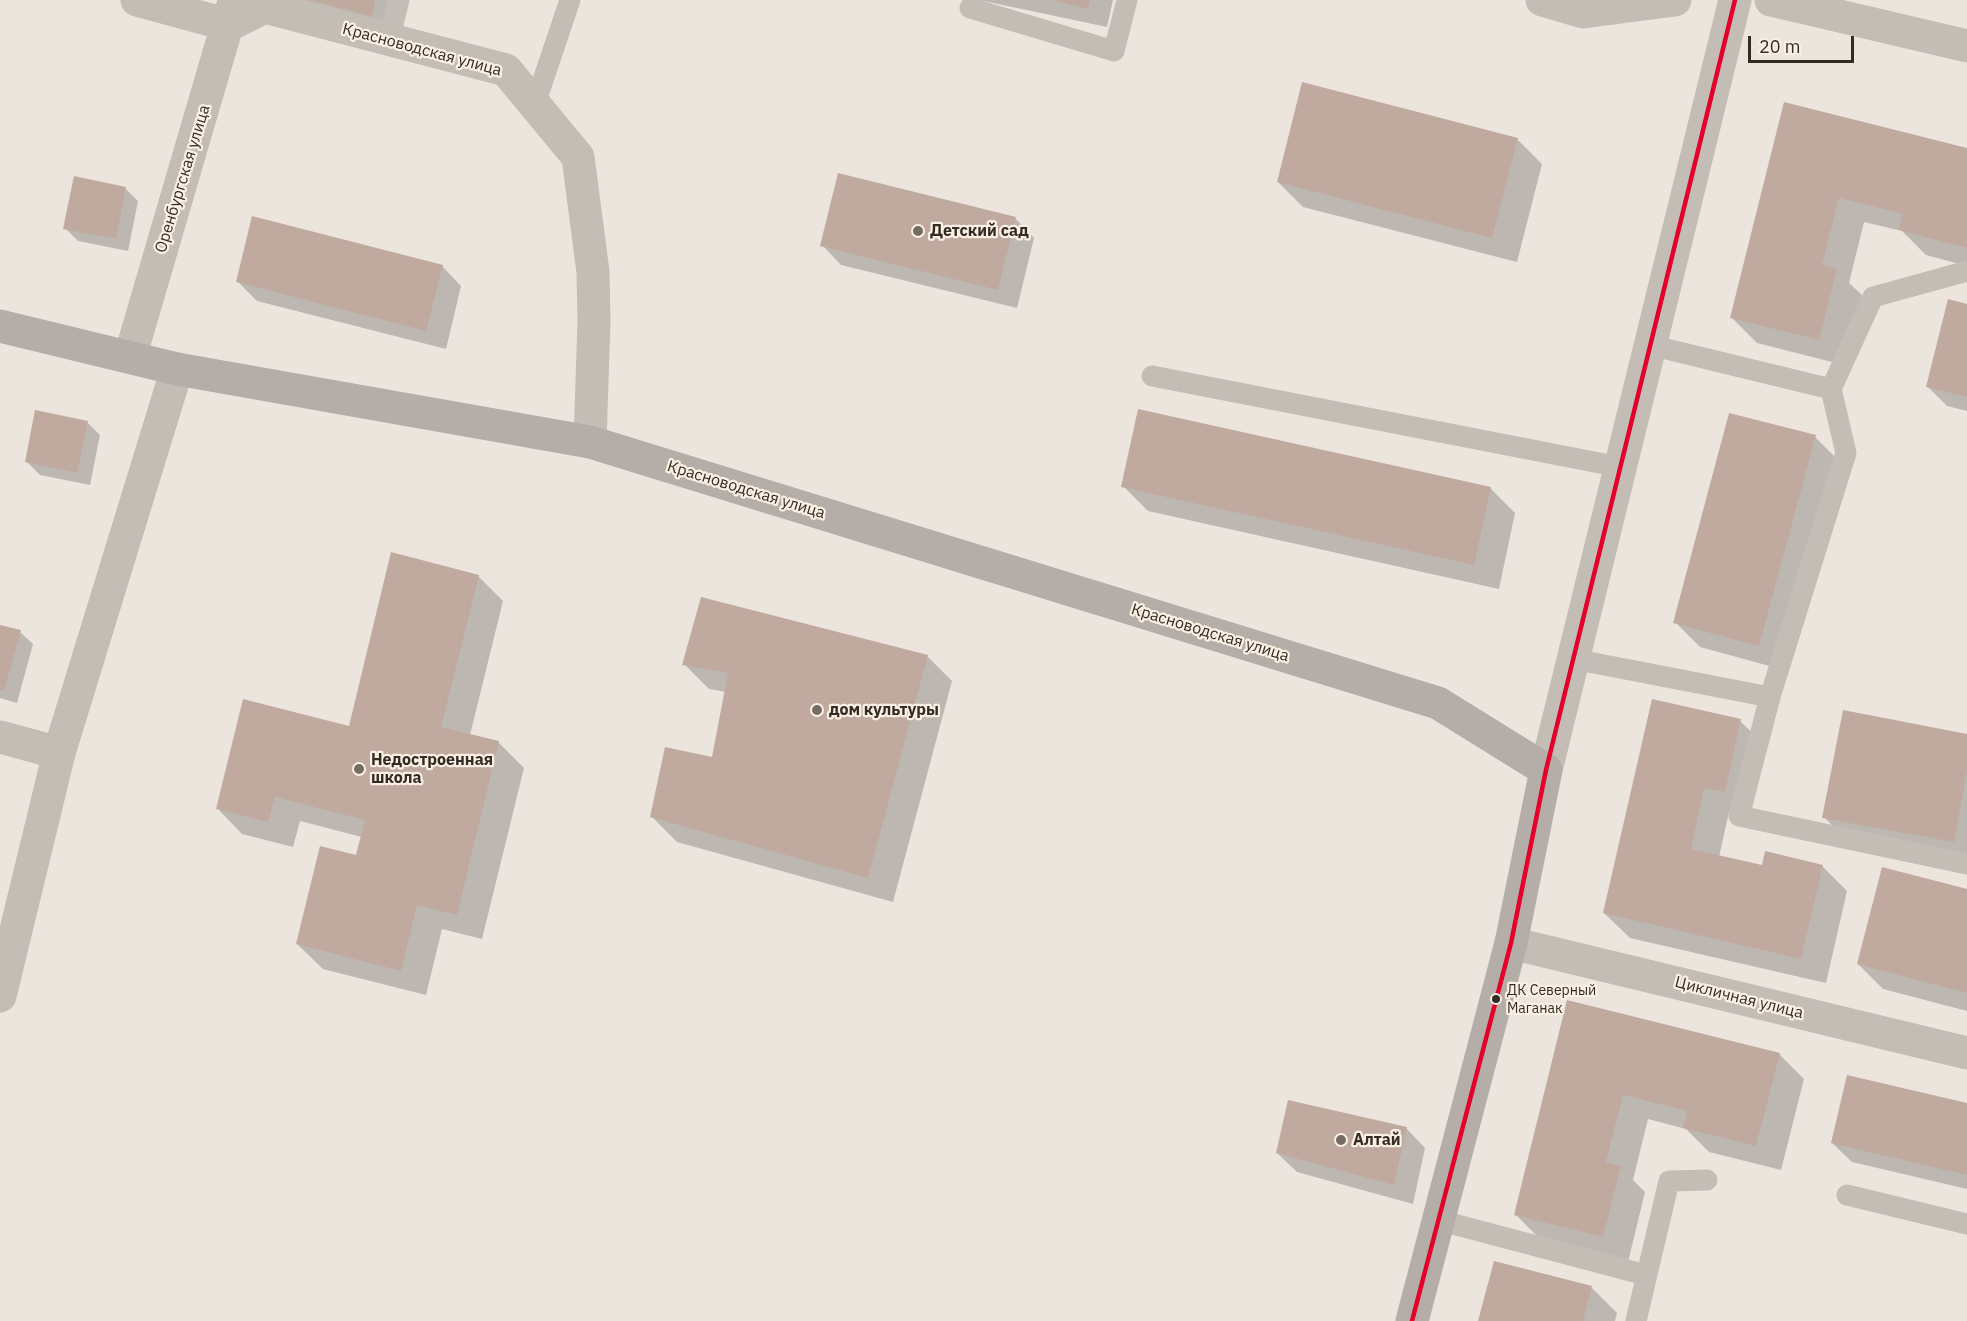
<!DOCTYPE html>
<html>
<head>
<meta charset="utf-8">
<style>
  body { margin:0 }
  #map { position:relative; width:1967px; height:1321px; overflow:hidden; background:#ece5dd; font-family:"IBM Plex Sans",sans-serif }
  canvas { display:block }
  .scale { position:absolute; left:1748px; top:36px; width:106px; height:27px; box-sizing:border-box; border:3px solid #342b25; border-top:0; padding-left:8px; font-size:18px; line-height:21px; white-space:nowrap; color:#342b25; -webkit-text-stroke:4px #faf0e3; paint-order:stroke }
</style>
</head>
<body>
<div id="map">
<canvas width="1967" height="1321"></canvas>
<div class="scale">20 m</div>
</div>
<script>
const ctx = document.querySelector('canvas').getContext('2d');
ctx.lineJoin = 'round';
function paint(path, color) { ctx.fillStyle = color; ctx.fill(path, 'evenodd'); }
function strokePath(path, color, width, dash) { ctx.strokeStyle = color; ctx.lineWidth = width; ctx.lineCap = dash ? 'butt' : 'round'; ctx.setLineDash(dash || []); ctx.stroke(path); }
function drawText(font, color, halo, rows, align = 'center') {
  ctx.font = font + ' "IBM Plex Sans",sans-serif'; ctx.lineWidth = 4.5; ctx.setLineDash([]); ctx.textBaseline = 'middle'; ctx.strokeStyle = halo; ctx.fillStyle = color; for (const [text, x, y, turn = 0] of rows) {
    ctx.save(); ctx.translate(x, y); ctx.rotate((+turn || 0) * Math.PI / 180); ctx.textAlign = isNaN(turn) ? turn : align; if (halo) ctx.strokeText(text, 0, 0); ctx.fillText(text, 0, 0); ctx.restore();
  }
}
paint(new Path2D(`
  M301 0H406L397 40Z
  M979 0H1113L1107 27Z
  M1785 104 1967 150V266L1926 255 1902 231 1864 222 1849 283 1862 295 1844 365 1757 343 1732 318Z
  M1517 139 1542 164 1517 262 1303 207 1278 182Z
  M125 188 138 201 128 251 78 241 65 228Z
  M1015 218 1034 238 1017 308 841 265 822 245Z
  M442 266 461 286 446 349 257 301 237 281Z
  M1967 306V411L1947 406 1928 387Z
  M87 422 100 435 90 485 40 475 27 462Z
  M1815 437 1840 462 1784 670 1700 647 1675 622Z
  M1123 486 1490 488 1515 513 1499 589 1148 511Z
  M478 576 503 601 470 735 498 742 524 768 482 939 442 929 426 995 323 969 297 944 357 857 362 837 300 821 293 847 242 834 217 808 350 727Z
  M0 626 20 632 33 644 17 703 0 698Z
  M927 656 952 681 893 902 677 842 651 816 713 759 726 692 709 689 684 664Z
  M1740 721 1766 746 1750 817 1729 812 1719 857 1763 867 1822 866 1847 891 1826 983 1630 938 1604 913Z
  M1967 735V860L1843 837 1824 817Z
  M1967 891V1011L1883 989 1858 964Z
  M1569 1002 1779 1054 1804 1079 1781 1170 1709 1152 1686 1129 1648 1119 1633 1180 1645 1192 1628 1262 1541 1240 1516 1215Z
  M1967 1104V1189L1852 1162 1832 1143Z
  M1406 1128 1425 1148 1413 1204 1297 1172 1277 1153Z
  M1495 1263 1592 1288 1617 1313 1615 1321H1480Z`), '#0003');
paint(new Path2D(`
  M309 0H375L372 16Z
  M1052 0H1090L1088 9Z
  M1302 82 1518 138 1492 238 1277 182Z
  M1784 102 1967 148V248L1899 230 1903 214 1839 198 1822 265 1837 269 1819 340 1730 318Z
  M838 173 1016 217 998 290 820 246Z
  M74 176 126 187 116 239 63 229Z
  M252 216 443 265 426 331 236 282Z
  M1948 299 1967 304V397L1926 387Z
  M1138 409 1491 487 1474 565 1121 487Z
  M35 410 88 421 77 473 25 462Z
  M1729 413 1816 435 1759 646 1673 623Z
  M391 552 479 575 441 727 499 741 457 915 417 905 401 971 296 944 320 846 356 855 365 820 275 797 268 822 216 809 243 699 349 726Z
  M701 597 928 655 868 878 650 817 665 747 712 757 728 673 682 665Z
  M0 625 21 630 4 691 0 690Z
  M1652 699 1741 719 1725 792 1704 788 1691 849 1762 865 1765 851 1823 865 1801 959 1603 913Z
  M1843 710 1967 734V771L1954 842 1822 818Z
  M1882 867 1967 889V993L1857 964Z
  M1567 1000 1780 1053 1756 1146 1683 1128 1687 1111 1623 1095 1606 1162 1621 1166 1603 1237 1514 1215Z
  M1847 1075 1967 1103V1175L1831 1143Z
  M1288 1100 1407 1127 1394 1185 1276 1153Z
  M1494 1261 1592 1286 1583 1321H1478Z`), '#c0a99e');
strokePath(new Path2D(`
  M970 8 1114 51 1127 0
  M389 40 399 0
  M535 104 570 0
  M1650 345 1831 389 1873 297 1967 271
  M1152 376 1620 467
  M1573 659 1770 697 1846 453 1831 389
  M1770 697 1739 816 1967 864
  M1847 1195 1967 1224
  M1438 1220 1646 1275
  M1636 1321 1669 1181 1707 1180`), '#c4bdb6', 21);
strokePath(new Path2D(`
  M137 0 229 25 265 7 506 70 578 157 593 272 594 321 590 442
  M1542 0 1583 12 1675 0
  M1771 0 1967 46
  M130 357 233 5
  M0 737 59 753
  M1546 770 1735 0
  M1511 943 1967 1053
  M0 996 59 753 177 369`), '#c4bdb6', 33);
strokePath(new Path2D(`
  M0 326 177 369 590 442 1438 703 1546 770 1511 943 1412 1321`), '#b5ada7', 33);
strokePath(new Path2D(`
  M1412 1321 1511 943 1546 770 1735 0`), '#e4002b', 4.5);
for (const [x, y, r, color] of [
  [918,231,6,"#746c65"],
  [817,710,6,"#746c65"],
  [359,769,6,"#746c65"],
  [1496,999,5,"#342b25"],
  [1341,1140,6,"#746c65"]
]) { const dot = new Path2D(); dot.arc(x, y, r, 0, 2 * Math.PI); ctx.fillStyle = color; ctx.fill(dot); strokePath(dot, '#faf0e3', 2); }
drawText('14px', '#342b25', '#faf0e3', [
  ["ДК Северный",1507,991],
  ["Маганак",1507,1009]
], 'left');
drawText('16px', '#342b25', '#faf0e3', [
  ["Красноводская улица",422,50,15],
  ["Оренбургская улица",183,179,-73],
  ["Красноводская улица",746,490,17],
  ["Красноводская улица",1210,633,17],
  ["Цикличная улица",1739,998,14]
]);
drawText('bold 16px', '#342b25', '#faf0e3', [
  ["Детский сад",930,231],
  ["дом культуры",829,710],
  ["Недостроенная",371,760],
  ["школа",371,778],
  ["Алтай",1353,1140]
], 'left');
</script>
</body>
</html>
